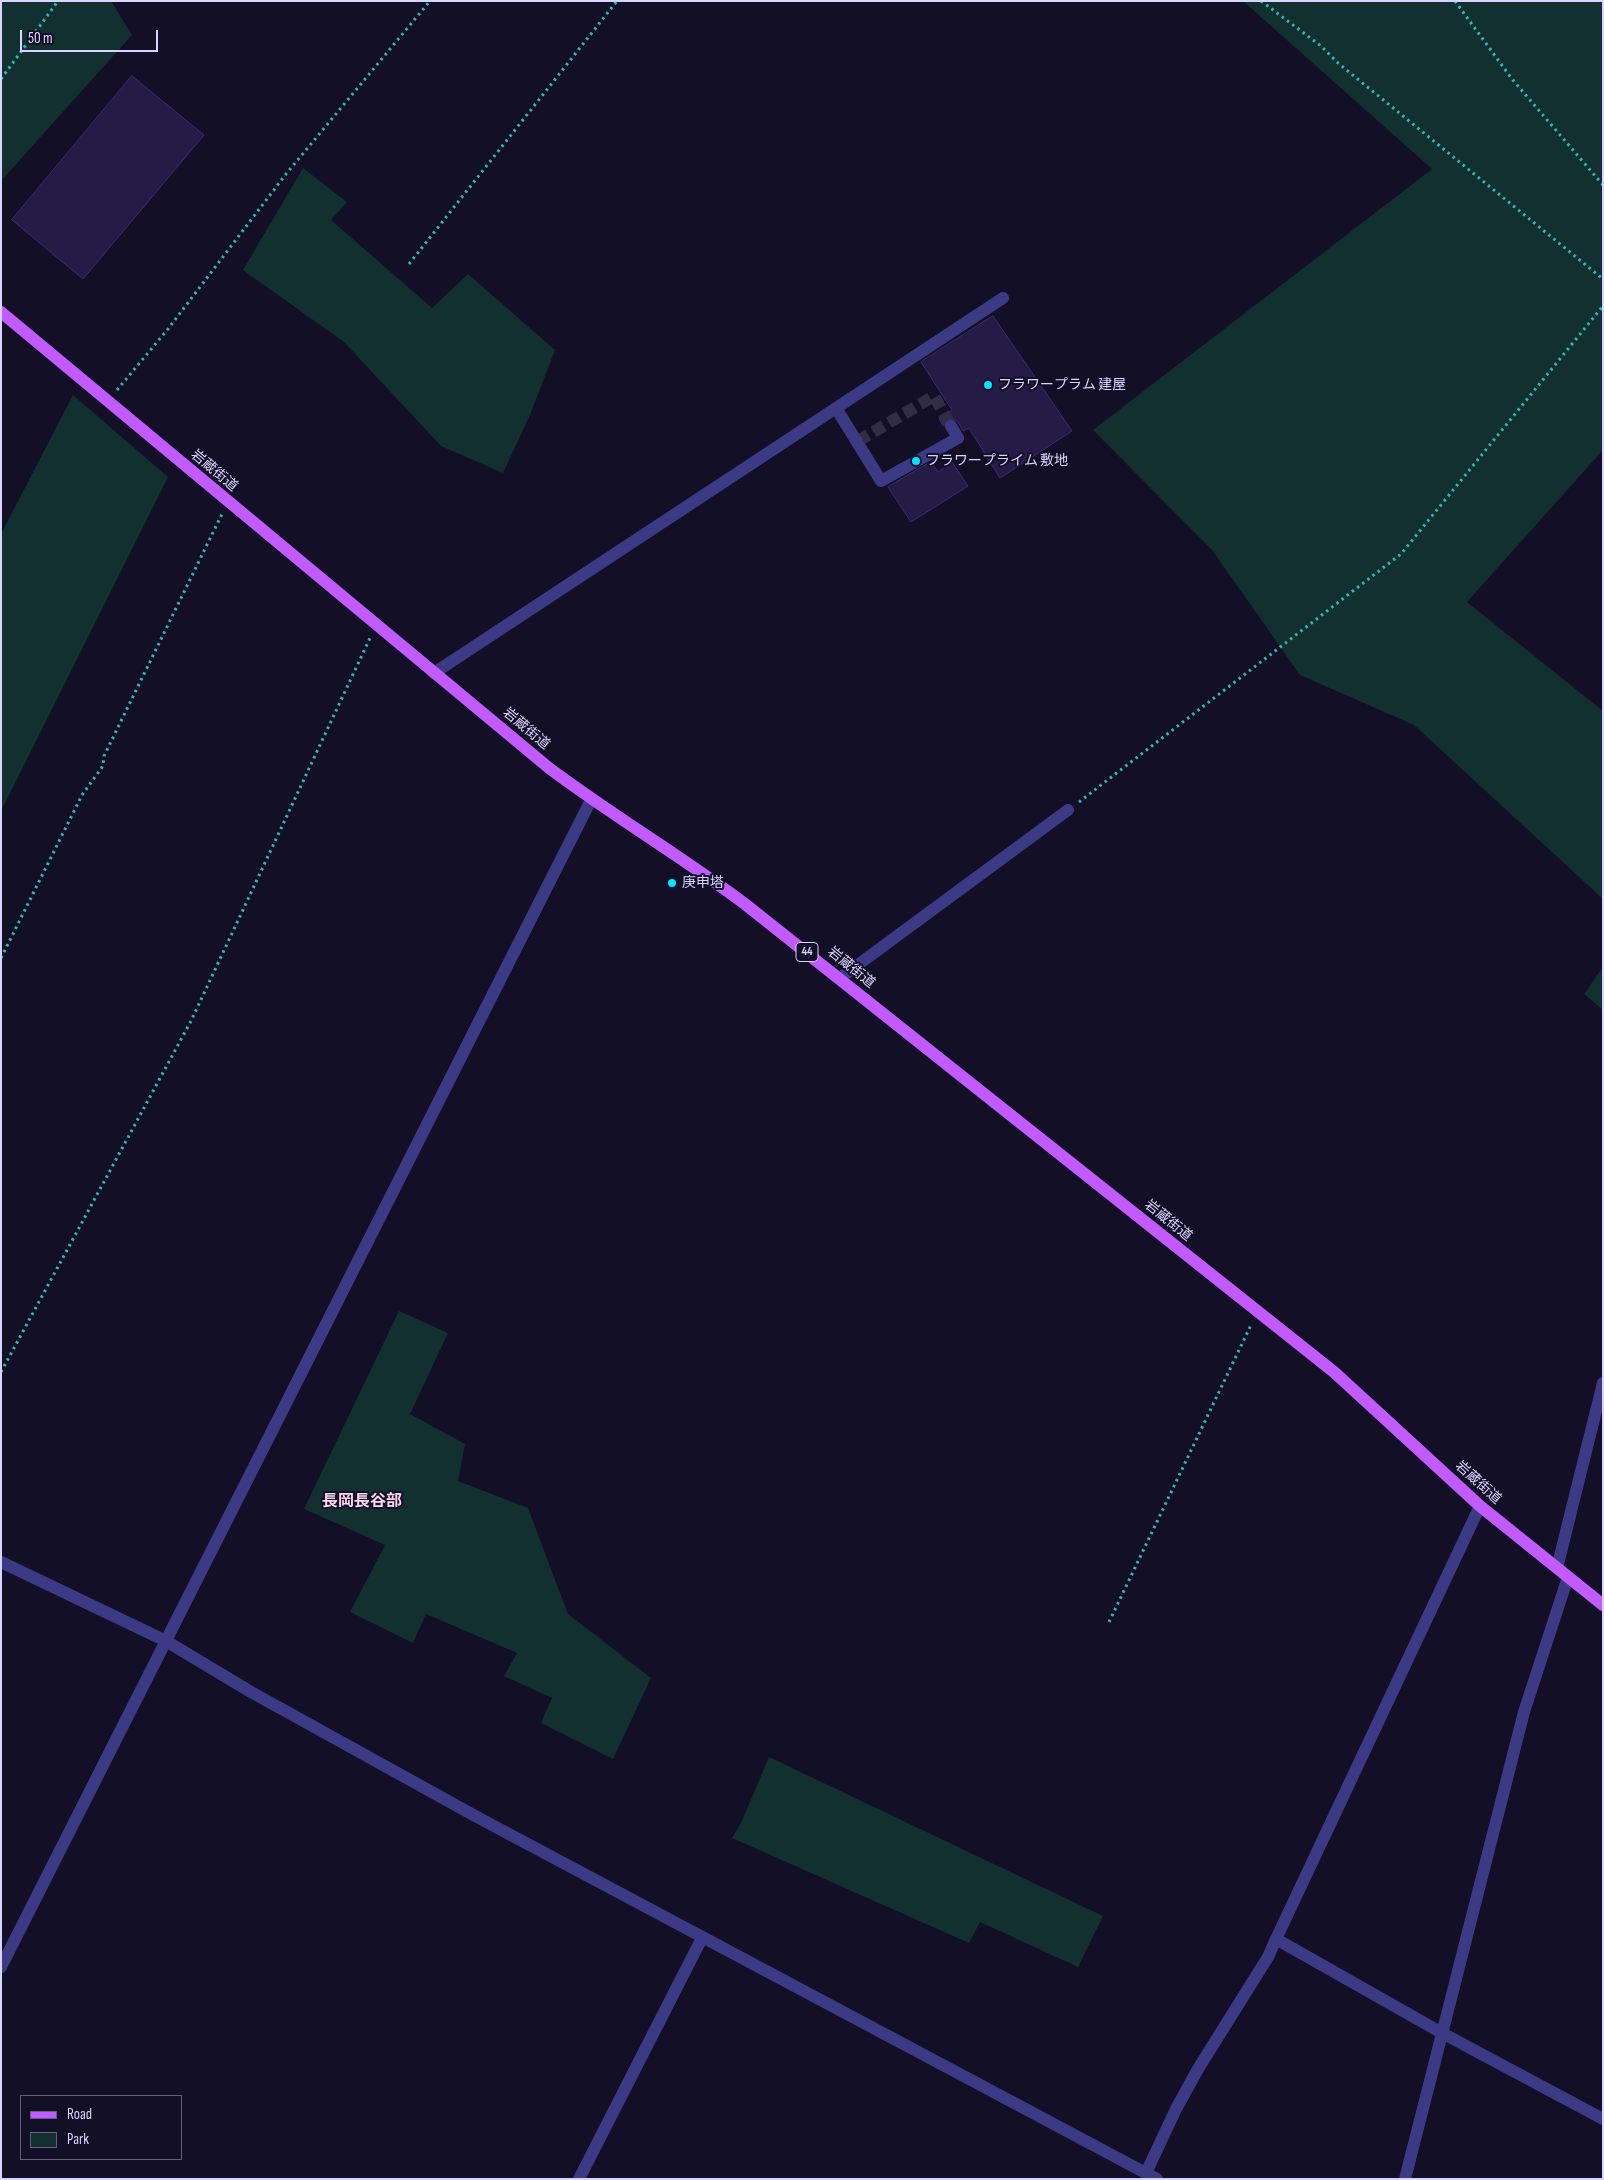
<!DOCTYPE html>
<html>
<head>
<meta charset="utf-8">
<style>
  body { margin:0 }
  #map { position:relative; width:1604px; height:2180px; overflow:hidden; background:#130f26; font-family:"Sofia Sans Condensed",sans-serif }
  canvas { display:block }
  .frame { position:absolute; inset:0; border:2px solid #d9d4ff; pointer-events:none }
  .legend { position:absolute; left:20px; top:2095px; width:162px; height:65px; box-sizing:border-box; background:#130f26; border:1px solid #625e7d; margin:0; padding:6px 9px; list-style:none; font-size:15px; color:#d9d4ff }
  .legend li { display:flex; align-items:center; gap:10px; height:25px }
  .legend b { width:25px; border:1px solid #625e7d }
  .scale { position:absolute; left:20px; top:30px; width:138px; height:22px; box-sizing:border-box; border:2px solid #d9d4ff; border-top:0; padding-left:6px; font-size:15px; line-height:18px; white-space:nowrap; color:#d9d4ff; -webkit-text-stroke:4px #130f26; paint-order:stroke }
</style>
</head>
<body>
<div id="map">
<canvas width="1604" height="2180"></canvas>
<div class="frame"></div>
<ul class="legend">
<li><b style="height:6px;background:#c25bff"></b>Road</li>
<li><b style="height:14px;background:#12302f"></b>Park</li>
</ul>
<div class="scale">50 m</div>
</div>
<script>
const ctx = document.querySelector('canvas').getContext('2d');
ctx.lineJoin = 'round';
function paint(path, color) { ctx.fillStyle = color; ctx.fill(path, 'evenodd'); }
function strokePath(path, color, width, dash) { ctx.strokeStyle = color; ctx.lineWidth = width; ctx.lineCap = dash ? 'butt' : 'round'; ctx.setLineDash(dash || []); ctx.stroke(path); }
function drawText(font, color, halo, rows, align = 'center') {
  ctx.font = font + ' "Sofia Sans Condensed","Noto Sans JP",sans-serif'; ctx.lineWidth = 4; ctx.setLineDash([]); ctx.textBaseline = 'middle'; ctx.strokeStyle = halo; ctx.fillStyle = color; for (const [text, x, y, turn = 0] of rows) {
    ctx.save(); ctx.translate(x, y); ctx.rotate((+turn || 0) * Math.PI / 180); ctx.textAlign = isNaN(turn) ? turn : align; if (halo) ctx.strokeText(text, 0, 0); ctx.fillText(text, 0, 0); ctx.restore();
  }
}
paint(new Path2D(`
  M1 1H111L132 35 1 181Z
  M1243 1H1603V450L1467 602 1603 711V899L1414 725 1300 675 1212 550 1093 430 1432 169Z
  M303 168 347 202 331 220 432 308 468 274 555 350 530 415 503 473 441 446 344 342 243 270Z
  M73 395 168 477 1 811V534Z
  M1603 967V1010L1584 994Z
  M399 1311 448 1333 410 1414 465 1444 458 1481 528 1508 568 1614 651 1678 613 1759 541 1723 552 1698 504 1676 517 1653 426 1614 413 1643 350 1612 385 1545 304 1509Z
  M769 1757 1103 1916 1078 1967 980 1922 969 1943 732 1838 741 1823Z`), '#12302f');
const building = new Path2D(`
  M132 76 204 135 83 279 12 220Z
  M993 316 1072 431 1000 478 969 428 963 431 958 422 951 418 947 419 943 426 939 419 952 410 921 362Z
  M931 462 938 472 952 462 968 486 911 522 888 487Z`);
paint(building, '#241b47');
strokePath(building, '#3b2d73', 1);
strokePath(new Path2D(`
  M858 441 934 396 951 426`), '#312d47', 12, [12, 6]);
strokePath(new Path2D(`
  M1261 1 1321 46 1338 63 1603 279
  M1455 1 1512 79 1603 185
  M1 79 58 1
  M409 264 617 1
  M117 390 168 329 286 174 430 1
  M1079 802 1401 554 1603 306
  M1 958 82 795 103 766 104 756 222 514
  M1 1372 191 1021 370 638
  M1109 1622 1251 1325`), '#2fb8b0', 3, [2.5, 4]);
strokePath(new Path2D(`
  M836 408 881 481 958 438 951 426
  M434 673 1003 298
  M840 978 1068 810
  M1480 1506 1276 1939 1442 2033 1603 2119
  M1 1562 166 1641 251 1692 477 1817 1157 2179
  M1557 1568 1603 1383
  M1 1967 591 800
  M1146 2173 1176 2109 1198 2069 1268 1957 1276 1939
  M579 2179 702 1938
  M1405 2179 1524 1712 1568 1577`), '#3d3a85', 12);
strokePath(new Path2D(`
  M1 312 549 768C613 816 681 856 745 904L1334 1372 1480 1506 1603 1605`), '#c25bff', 12);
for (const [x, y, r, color] of [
  [988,385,5,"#00e5ff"],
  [916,461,5,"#00e5ff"],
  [672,883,5,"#00e5ff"]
]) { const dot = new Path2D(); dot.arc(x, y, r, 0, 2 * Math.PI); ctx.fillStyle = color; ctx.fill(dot); strokePath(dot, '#130f26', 2); }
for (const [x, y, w] of [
  [807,952,22]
]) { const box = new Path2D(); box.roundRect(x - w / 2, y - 9.5, w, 19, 4); ctx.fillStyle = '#130f26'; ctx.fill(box); strokePath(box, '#d9d4ff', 1); }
drawText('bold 12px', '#d9d4ff', null, [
  ["44",807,952]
]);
drawText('14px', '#d9d4ff', '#130f26', [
  ["フラワープラム 建屋",998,385],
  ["フラワープライム 敷地",926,461],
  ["庚申塔",682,883]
], 'left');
drawText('14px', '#d9d4ff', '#130f26', [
  ["岩蔵街道",214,471,40],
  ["岩蔵街道",526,729,40],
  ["岩蔵街道",851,968,39],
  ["岩蔵街道",1168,1221,39],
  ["岩蔵街道",1478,1483,42]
]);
drawText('bold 16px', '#ffd6f0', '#130f26', [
  ["長岡長谷部",362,1502]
]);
</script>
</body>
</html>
